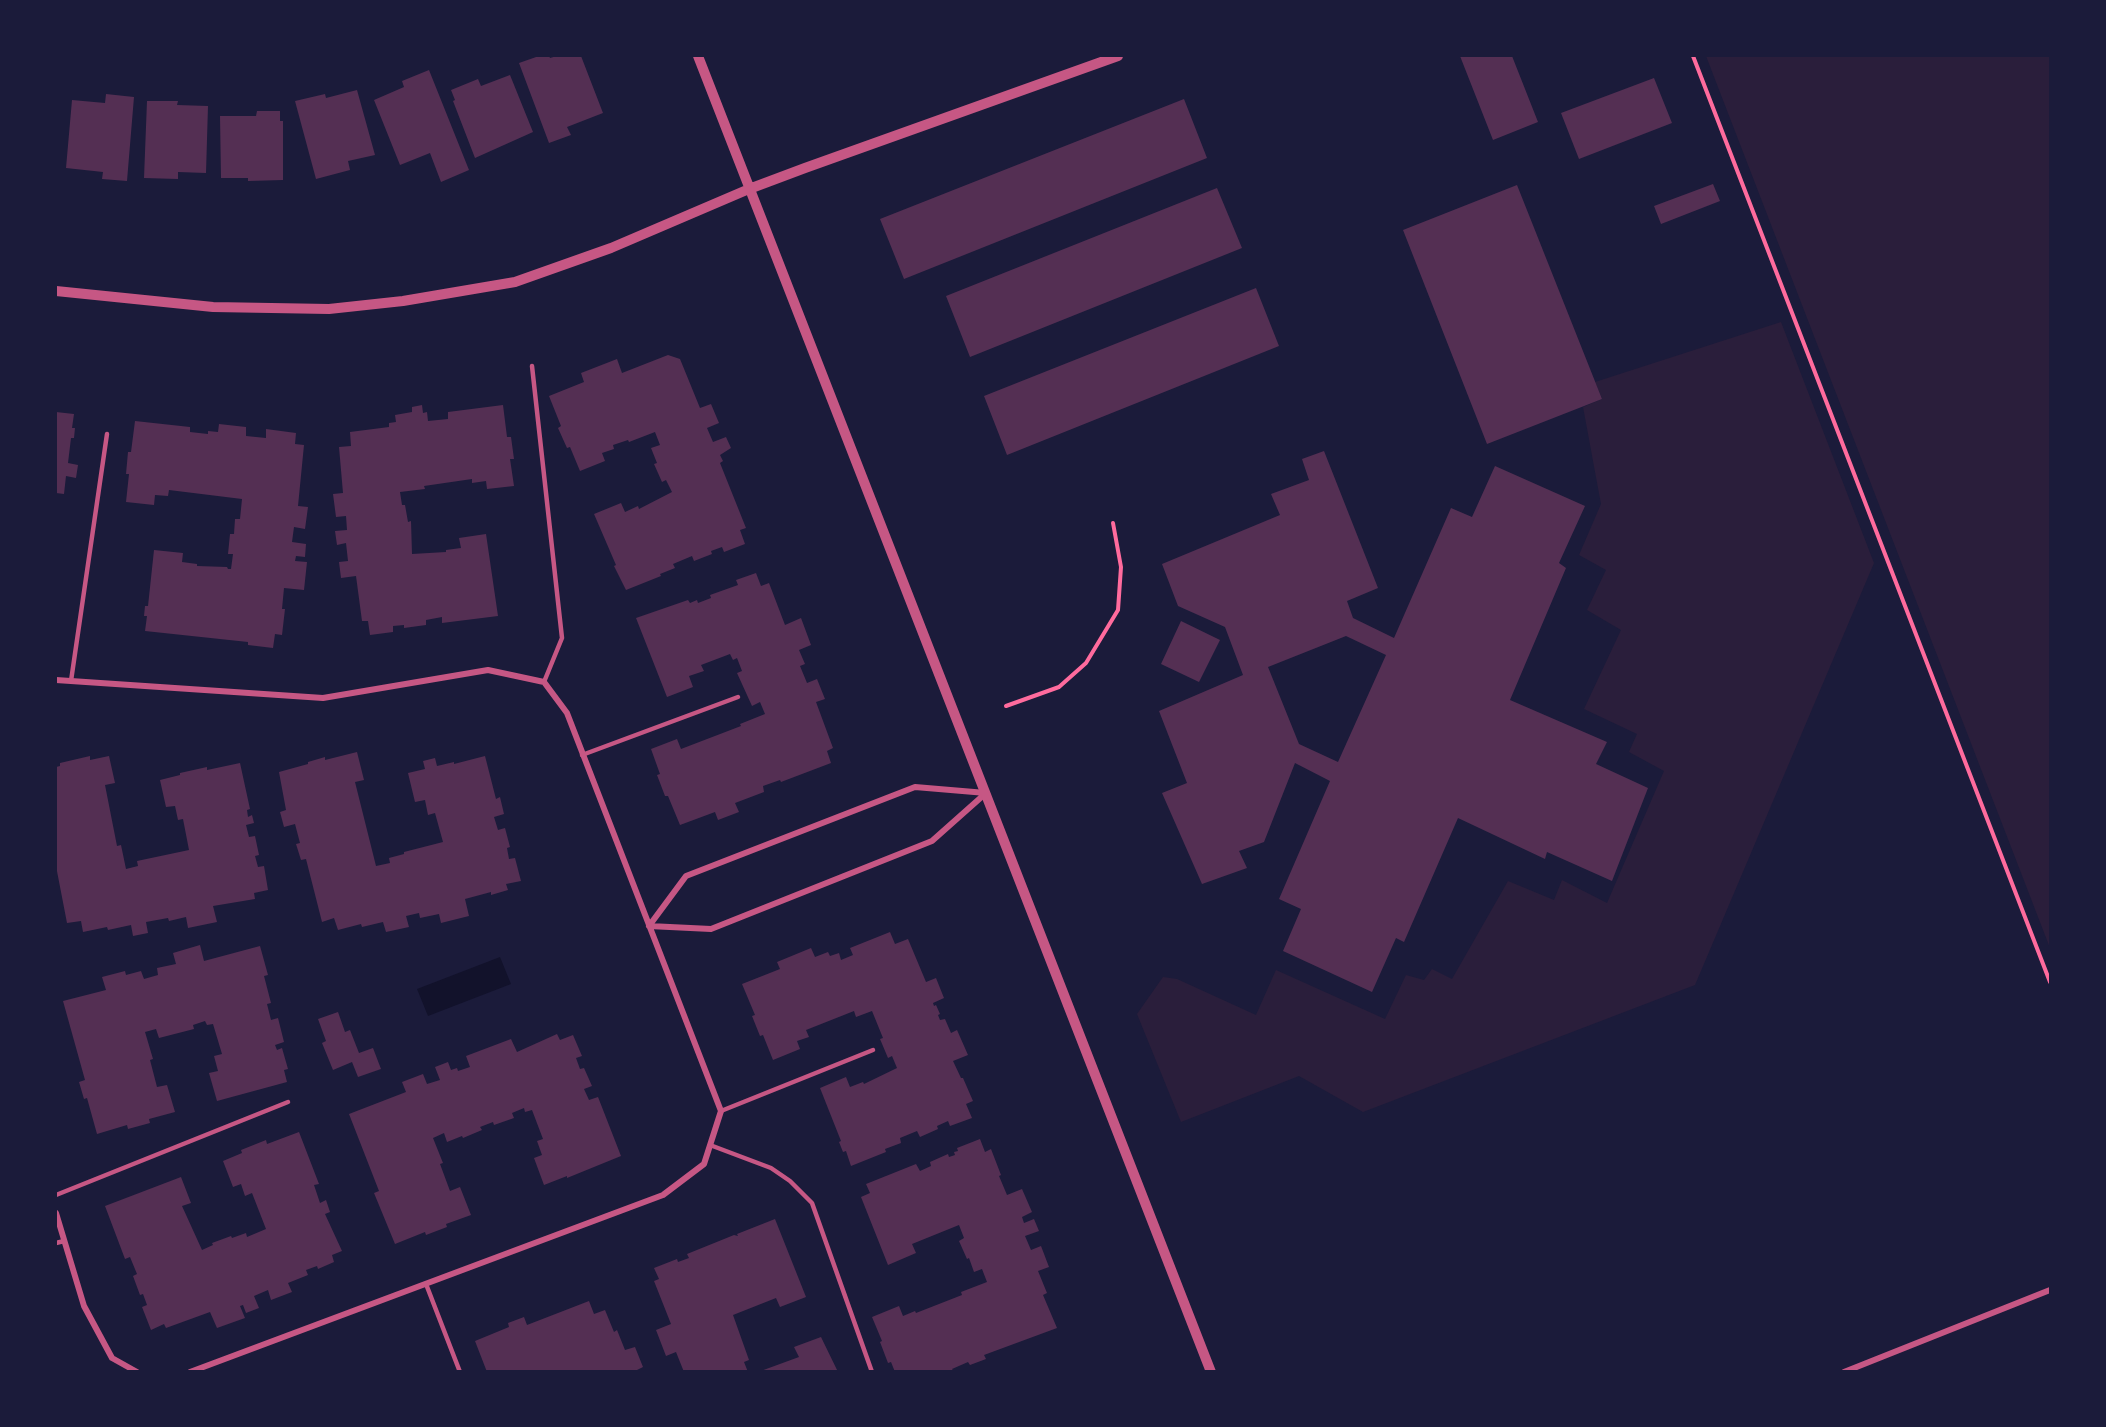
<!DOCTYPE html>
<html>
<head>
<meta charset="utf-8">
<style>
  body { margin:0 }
  #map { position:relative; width:2106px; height:1427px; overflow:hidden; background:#1b1b3a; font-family:"Source Sans 3",sans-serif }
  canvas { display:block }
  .frame { position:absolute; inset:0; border:57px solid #1b1b3a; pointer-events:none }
</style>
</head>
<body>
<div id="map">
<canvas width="2106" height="1427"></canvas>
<div class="frame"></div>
</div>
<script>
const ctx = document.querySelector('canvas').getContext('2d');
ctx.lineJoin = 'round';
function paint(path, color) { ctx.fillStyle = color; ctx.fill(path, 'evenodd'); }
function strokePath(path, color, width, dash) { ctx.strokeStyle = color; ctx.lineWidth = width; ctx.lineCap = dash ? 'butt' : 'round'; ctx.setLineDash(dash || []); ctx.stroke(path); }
paint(new Path2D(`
  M1706 56H2050V949V948Z
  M1781 322 1874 563 1695 985 1363 1112 1299 1076 1181 1122 1137 1014 1163 977 1177 979 1256 1015 1276 970 1385 1019 1406 975 1424 980 1432 969 1452 979 1508 881 1554 900 1562 880 1607 903 1664 771 1629 752 1637 734 1584 709 1621 630 1587 610 1606 570 1579 555 1601 504 1583 407 1602 399 1595 382Z`), '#2a1e3b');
paint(new Path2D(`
  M500 957 511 984 428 1016 417 989Z`), '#12122b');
paint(new Path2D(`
  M539 56H549L550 58 557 56H581L603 113 567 127 571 135 549 143 519 63Z
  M1460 56H1512L1538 122 1493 140Z
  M429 70 469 170 441 182 430 153 400 165 374 100 404 87 402 81Z
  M510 75 533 132 475 158 453 101 455 100 451 90 478 79 481 86Z
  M1654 78 1672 123 1579 159 1561 113Z
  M357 90 375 155 348 161 350 170 316 179 295 101 325 94 326 98Z
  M106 94 134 97 127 181 102 179 103 172 66 168 72 100 105 103Z
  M1184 99 1207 158 904 279 880 219Z
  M147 101H178L177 105 208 106 206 173 178 172V179L144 178Z
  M257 111H280V121H283V180L248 181V178H221L220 116H256Z
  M1713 184 1720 201 1661 224 1654 206Z
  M1517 185 1602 399 1487 444 1403 230Z
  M1217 188 1242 248 970 357 946 296Z
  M1256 288 1279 346 1007 455 984 396Z
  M668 355 680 359 700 408 711 404 719 423 707 428 713 442 726 437 731 448 720 455 723 461 720 463 746 528 740 530 745 544 724 552 722 547 711 551 712 554 694 561 692 556 673 564 675 568 660 574 661 576 626 590 614 566 616 565 594 514 621 503 625 512 638 506 639 509 672 492 666 480 662 482 654 464 657 463 651 448 660 445 655 432 629 442 628 440 613 445 614 449 602 453 605 461 580 471 570 447 567 448 558 428 561 426 549 396 584 382 581 373 617 359 622 373Z
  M422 405 423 413 427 412 428 421 448 419V412L503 405 507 437H511L514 459H510L514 486 487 489 486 481 472 483V479L424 486 425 489 400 492 402 505H405L408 522 411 521 412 554 446 552V550L461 548 459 538 486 534 498 616 442 623V617L426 620V625L404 628V625L393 626V632L370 635 368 621H362L356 576 341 578 339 562 348 561 346 543 337 545 335 531 347 530 346 516 336 517 333 494 343 493 339 447 351 446 350 432 389 427V423L396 422 395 415 412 412V407Z
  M56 412 74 414 72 428H75L74 438H71L68 463 78 465 76 478 66 476 64 494 56 493Z
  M135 421 190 427V432L208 434V431L218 432 219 424 246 427V436L266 438V429L296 433 295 444 304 445 298 506 308 507 305 529 294 527 292 542 306 544 305 557 296 556 295 561 307 562 304 590 284 588 282 609H285L282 635 275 634 273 648 248 645V642L145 631 147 616H144L145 606H148L154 550 183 553 182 562 197 564V566L227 567 228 569H231L233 554H228L230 534H234L235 519H240L242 499 169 490 168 496 155 495 154 505 126 502 129 474H126L128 452H131Z
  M1324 451 1378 588 1347 601 1353 618 1394 638 1451 508 1472 517 1495 466 1585 506 1559 563 1566 568 1510 700 1607 742 1596 764 1648 788 1612 881 1547 852 1545 859 1458 818 1404 942 1396 938 1372 992 1283 951 1301 909 1279 899 1330 781 1295 763 1264 842 1239 851 1247 868 1202 884 1162 793 1187 783 1159 711 1243 675 1225 627 1178 606 1162 564 1280 515 1271 494 1309 480 1302 459ZM1346 636 1386 655 1338 762 1299 744 1268 667Z
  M756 573 761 586 769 583 785 625 801 618 811 645 799 650 805 664 800 666 807 683 817 679 825 699 816 702 833 748 827 751 831 763 781 782 780 780 763 786 764 792 735 803 739 812 718 820 715 812 680 825 668 796H665L657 775 660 774 651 749 677 739 681 749 741 726 740 724 765 714 760 702 752 706 737 673 742 671 737 658 733 660 730 654 701 665 704 671 689 676 693 687 667 697 636 618 688 600 690 603 697 600 698 603 711 598 710 595 738 585 736 580Z
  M1181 621 1220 640 1199 682 1161 664Z
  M357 752 364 780 355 782 376 866 390 863 389 858 404 854V852L443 842 435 813 428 815 425 800 415 802 408 773 425 769 423 761 435 758 437 766 454 762V764L485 756 496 799 500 797 504 814 494 817 498 830 505 828 510 847 507 848 509 859 515 858 521 881 506 884 508 890 491 895V892L465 899 469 916 441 923 439 914 420 918 419 913 406 916 409 927 386 932 383 922 362 927 361 924 338 930 334 918 322 922 306 859 301 860 296 844 300 843 295 824 284 827 280 812 286 810 279 772 308 764V762L325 757V760Z
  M90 756V760L109 756 115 783 105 785 117 846 121 845 126 869 138 866 137 861 189 850 183 819 178 820 175 806 166 807 160 780 180 775V773L207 767V770L240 763 250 809 247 810 248 817 252 815 254 823 246 825 249 837 255 836 259 855 255 856 258 867 264 866 268 890 254 893 255 899 213 906 217 922 188 928 186 917 169 921 168 918 146 922 148 933 133 936 131 925 108 930 107 927 83 932 81 921 67 923 56 866V767L60 766V763Z
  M890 932 895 944 908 939 926 982 936 978 944 998 933 1003 934 1006 936 1005 940 1014 938 1015 940 1020 945 1019 951 1033 957 1030 968 1055 953 1061 961 1078H963L973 1101 966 1104 972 1118 950 1126 948 1121 937 1126 938 1129 920 1137 917 1131 900 1138 901 1143 885 1149 886 1152 851 1166 846 1151 843 1152 839 1142 841 1141 820 1088 846 1077 850 1087 863 1082 864 1084 897 1068 892 1056 888 1058 880 1039 883 1038 872 1011 856 1017 854 1011 806 1030 809 1037 797 1041 800 1049 773 1060 763 1035 760 1036 752 1016 755 1015 742 984 780 969 777 962 811 948 815 957 828 952 830 956 839 953 841 960 853 955 850 948Z
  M200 945 204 961 260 946 268 975 264 976 271 1003 267 1004 271 1020 278 1018 284 1042 275 1045 277 1050 282 1048 288 1069 284 1070 287 1082 217 1101 209 1073 218 1071 214 1056 222 1054 213 1024 207 1025 205 1021 193 1025 194 1029 159 1038 156 1029 145 1032 153 1059 150 1060 157 1087 167 1085 175 1112 149 1119 150 1123 128 1129 127 1125 97 1134 87 1098 84 1099 79 1082 85 1080 63 1001 106 990 102 977 125 971 126 975 141 971 144 979 158 975 157 968 176 964 173 953Z
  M338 1012 345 1032 350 1030 359 1053 373 1048 381 1069 358 1077 352 1062 333 1070 322 1043 326 1041 318 1019Z
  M557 1034 560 1040 573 1035 582 1056 576 1058 580 1069 584 1068 592 1086 584 1089 589 1100 598 1097 621 1156 567 1178V1176L544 1185 534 1158 542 1155 537 1141 543 1139 532 1110 525 1112 524 1108 512 1113 514 1118 494 1125 493 1122 480 1127 482 1130 463 1138 462 1136 447 1142 444 1133 433 1138 443 1163 440 1164 450 1191 460 1187 471 1215 446 1224 447 1227 426 1235 425 1232 395 1244 374 1193 379 1191 349 1114 406 1092 402 1082 423 1074 427 1084 440 1080 435 1067 448 1062 451 1070 457 1068 458 1071 470 1067 466 1056 511 1039 517 1052Z
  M299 1132 319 1184 314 1185 320 1203 326 1200 330 1212 325 1214 342 1251 332 1255 334 1262 318 1269 317 1266 306 1270 308 1275 288 1283 292 1292 271 1300 268 1290 254 1296 259 1308 246 1313 243 1305 240 1306 245 1318 217 1328 210 1312 166 1328 164 1324 151 1330 142 1307 147 1305 143 1294 140 1295 133 1276 137 1274 130 1257 125 1259 105 1206 181 1177 191 1203 182 1206 202 1250 213 1245 212 1243 231 1236 232 1238 246 1233 247 1237 266 1229 252 1193 245 1196 241 1184 233 1187 223 1161 242 1153 241 1150 266 1140 267 1144Z
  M980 1139 985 1152 991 1149 1001 1175 999 1176 1007 1195 1022 1189 1032 1212 1022 1217 1024 1223 1034 1219 1039 1231 1025 1236 1031 1250 1041 1246 1049 1267 1038 1271 1047 1293 1043 1295 1057 1328 984 1355 986 1359 970 1365 968 1362 952 1369 954 1372H895L891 1362 888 1363 880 1342 882 1341 872 1317 899 1306 903 1316 915 1311 916 1313 962 1295 961 1292 987 1282 982 1269 974 1272 969 1258 967 1259 959 1241 964 1238 959 1225 912 1244 916 1253 888 1265 861 1197 870 1193 866 1184 916 1164 920 1171 931 1166 930 1162 948 1154 949 1157 955 1155 954 1152 958 1151 957 1148Z
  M775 1219 806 1297 780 1307 776 1298 733 1315 749 1360 744 1362 748 1372H684L676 1352 666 1356 656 1330 671 1324 654 1281 659 1279 654 1268 677 1259 678 1262 689 1258 687 1254 734 1235 738 1236 737 1234Z
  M589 1301 594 1314 605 1310 614 1332 617 1330 625 1350 635 1347 643 1367 633 1372H487L475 1341 509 1327 508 1323 524 1317 527 1325Z
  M821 1337 838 1372H758L799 1357 794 1347Z`), '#542f53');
strokePath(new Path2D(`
  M1693 56 2050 982
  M1006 706 1059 687 1086 663 1118 610 1121 567 1113 523`), '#ff6b9d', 4);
strokePath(new Path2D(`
  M532 366 562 638 544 682
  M71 681 107 434
  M582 755 738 697
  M721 1111 873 1050
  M710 1145 771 1168 790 1181 812 1203 872 1372
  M56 1195 288 1102
  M56 1243 64 1241
  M426 1284 460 1372`), '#c65784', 4.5);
strokePath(new Path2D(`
  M56 680 323 698 488 670 544 682 567 713 721 1111 704 1164 663 1195 190 1372
  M649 926 686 876 915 787 986 793
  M649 926 711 929 932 841 986 793
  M56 1213 84 1306 112 1358 137 1372
  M1844 1372 2050 1290`), '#c65784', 6);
strokePath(new Path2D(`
  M698 56 1211 1372
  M56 291 213 307 329 309 403 301 515 282 611 248 749 189 805 168 1118 56`), '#c65784', 10);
</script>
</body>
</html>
